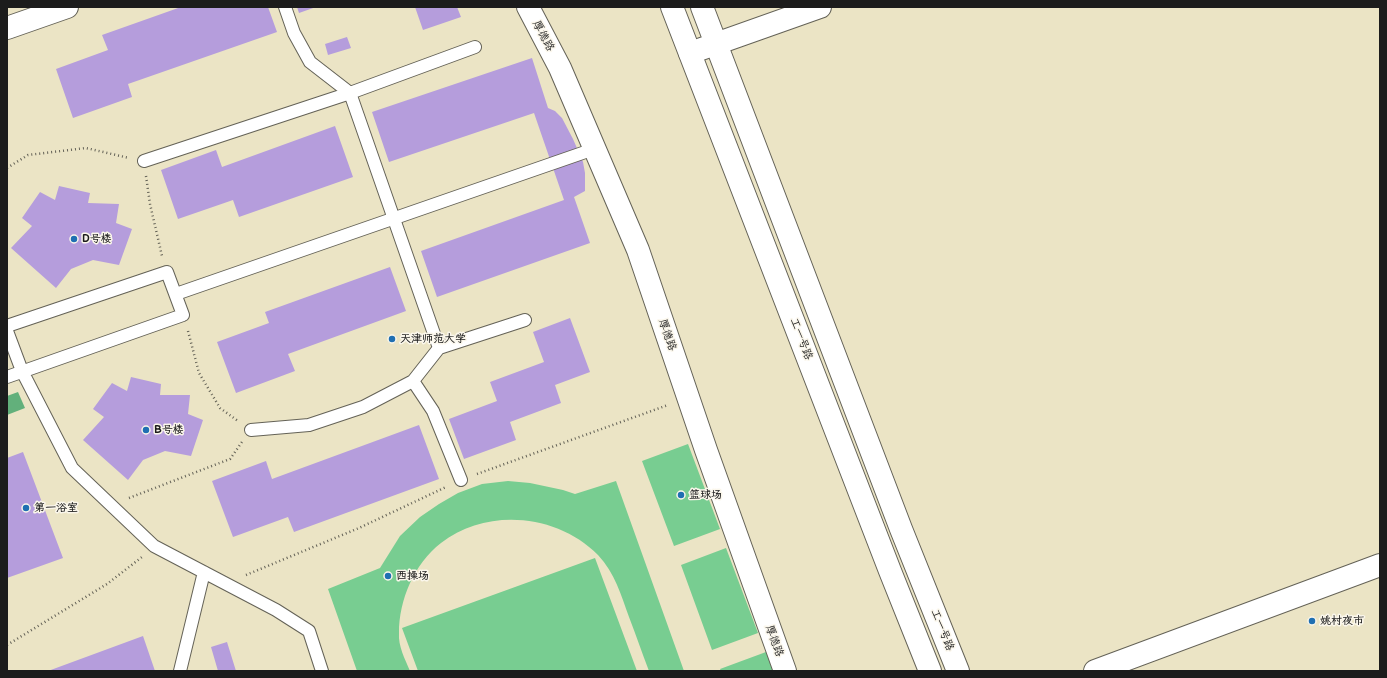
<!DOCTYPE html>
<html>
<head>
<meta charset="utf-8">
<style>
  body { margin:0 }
  #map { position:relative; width:1387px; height:678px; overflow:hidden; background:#ebe4c5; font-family:"Balsamiq Sans",sans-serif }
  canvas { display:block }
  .frame { position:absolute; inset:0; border:8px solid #1c1c1c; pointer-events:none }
</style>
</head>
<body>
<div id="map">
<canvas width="1387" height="678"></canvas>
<div class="frame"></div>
</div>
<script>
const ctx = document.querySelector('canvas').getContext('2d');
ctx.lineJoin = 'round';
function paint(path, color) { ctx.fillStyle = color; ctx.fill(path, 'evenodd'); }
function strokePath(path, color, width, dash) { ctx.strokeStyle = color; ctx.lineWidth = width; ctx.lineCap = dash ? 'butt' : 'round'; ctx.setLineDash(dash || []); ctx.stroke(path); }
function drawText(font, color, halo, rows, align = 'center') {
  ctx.font = font + ' "Balsamiq Sans","LXGW WenKai TC",sans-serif'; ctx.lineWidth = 3; ctx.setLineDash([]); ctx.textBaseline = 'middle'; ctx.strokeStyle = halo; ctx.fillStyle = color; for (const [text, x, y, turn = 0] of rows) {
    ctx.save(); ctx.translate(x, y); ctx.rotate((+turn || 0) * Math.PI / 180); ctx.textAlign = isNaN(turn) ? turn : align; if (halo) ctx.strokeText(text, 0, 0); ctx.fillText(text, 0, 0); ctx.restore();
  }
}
paint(new Path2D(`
  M688 444 720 529 674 546 642 461Z
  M508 481 530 483 563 490 575 494 616 481 684 671H649C642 653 636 635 629 617 621 595 615 573 598 555 558 514 487 507 441 543 414 564 399 600 399 633 398 646 405 659 410 671H357L328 589 380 568 400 536 420 517 439 504 458 493 482 484Z
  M726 548 758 633 712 650 681 565Z
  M595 558 637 671H418L402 628Z
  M766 652 773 671H721L720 669Z`), '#78cd91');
paint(new Path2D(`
  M18 392 25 408 7 415V396Z`), '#62b07b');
paint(new Path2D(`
  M181 7H268L277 32 128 84 132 97 73 118 56 69 108 50 102 35Z
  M297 7H316L299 13Z
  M415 7H457L461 17 423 30Z
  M347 37 351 48 328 55 325 44Z
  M532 58 548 108 555 111 562 118 573 139 583 162 585 173V191L574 197 590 243 437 297 421 251 564 200 534 113 389 162 372 112Z
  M335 126 353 177 239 217 233 200 178 219 161 170 216 150 222 167Z
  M59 186 90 193 88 203 119 204 116 223 132 229 119 265 93 260 71 269 56 288 11 248 32 226 22 218 40 192 55 200Z
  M390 267 406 311 288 354 295 371 236 393 217 342 269 323 265 312Z
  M570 318 590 372 555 385 561 403 510 422 516 440 464 459 449 419 497 401 490 382 544 362 533 332Z
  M131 377 161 384 160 395H190L188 414 203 420 191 456 165 451 143 460 128 480 83 440 104 417 93 409 112 383 127 391Z
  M419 425 439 479 294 532 288 517 233 537 212 481 266 461 272 479Z
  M23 452 63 558 7 578V458Z
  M143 636 155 671H48Z
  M227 642 236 671H218L211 647Z`), '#b59ddc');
const lane = new Path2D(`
  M285 7 294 33 310 62 350 93 475 47
  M144 161 350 93 439 348 413 381 363 407 309 425 251 430
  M176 294 594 149
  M7 326 167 272 183 315 7 377
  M7 331 22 371 72 468 154 546 276 610 309 631 322 671
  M439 348 525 320
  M413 381 433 411 461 480
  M180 671 204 572`);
const street = new Path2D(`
  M528 7 560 68 638 250 706 450 785 671
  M7 28 67 7
  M690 53 820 7
  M1095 671 1380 565`);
const secondary = new Path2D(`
  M672 7 890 571 930 671
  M702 7 901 529 958 671`);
strokePath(lane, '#646257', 14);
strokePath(street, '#646257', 24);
strokePath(secondary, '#646257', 24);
strokePath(new Path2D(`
  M7 168 28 155 86 148 129 158
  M146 176 150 204 162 256
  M188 331 199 373 220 408 238 421
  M477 474 668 405
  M129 498 230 459 242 442
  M246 575 359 528 446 487
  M7 645 107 584 142 557`), '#646257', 2.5, [1, 3]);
strokePath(lane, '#fff', 12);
strokePath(street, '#fff', 22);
strokePath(secondary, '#fff', 22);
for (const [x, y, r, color] of [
  [74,239,4,"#1f6fb2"],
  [392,339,4,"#1f6fb2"],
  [146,430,4,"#1f6fb2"],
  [681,495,4,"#1f6fb2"],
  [26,508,4,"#1f6fb2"],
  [388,576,4,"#1f6fb2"],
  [1312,621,4,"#1f6fb2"]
]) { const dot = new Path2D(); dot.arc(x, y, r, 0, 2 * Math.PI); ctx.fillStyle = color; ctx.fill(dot); strokePath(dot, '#fbf7ec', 1.5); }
drawText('11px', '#1c1c1c', '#fbf7ec', [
  ["厚德路",543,36,62],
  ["厚德路",667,335,71],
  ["工一号路",801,339,69],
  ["工一号路",942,630,68],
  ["厚德路",774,641,70]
]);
drawText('bold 11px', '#1c1c1c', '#fbf7ec', [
  ["D号楼",82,239],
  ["天津师范大学",400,339],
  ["B号楼",154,430],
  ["篮球场",689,495],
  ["第一浴室",34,508],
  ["西操场",396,576],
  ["姚村夜市",1320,621]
], 'left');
</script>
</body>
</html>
